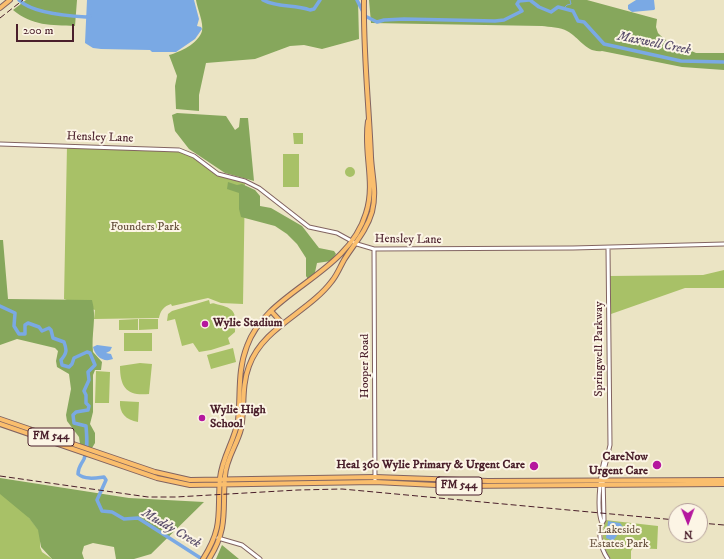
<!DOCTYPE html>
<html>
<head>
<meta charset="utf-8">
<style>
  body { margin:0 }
  #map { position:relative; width:724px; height:559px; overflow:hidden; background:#ebe4c4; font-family:"IM FELL DW Pica",serif }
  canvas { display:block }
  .north { position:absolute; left:668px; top:503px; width:40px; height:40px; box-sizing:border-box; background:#fcf5e5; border:1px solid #b59f9b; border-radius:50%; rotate:179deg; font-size:11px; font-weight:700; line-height:16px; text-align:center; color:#4a1f2b }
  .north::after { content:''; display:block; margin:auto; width:14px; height:18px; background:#b5179e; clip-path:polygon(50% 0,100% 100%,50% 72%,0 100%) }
  .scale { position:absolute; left:16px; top:24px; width:58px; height:18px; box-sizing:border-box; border:2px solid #4a1f2b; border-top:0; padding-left:5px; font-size:12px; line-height:14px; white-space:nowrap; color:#4a1f2b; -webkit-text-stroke:3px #fcf5e5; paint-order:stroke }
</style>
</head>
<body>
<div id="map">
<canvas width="724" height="559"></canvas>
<div class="north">N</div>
<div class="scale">200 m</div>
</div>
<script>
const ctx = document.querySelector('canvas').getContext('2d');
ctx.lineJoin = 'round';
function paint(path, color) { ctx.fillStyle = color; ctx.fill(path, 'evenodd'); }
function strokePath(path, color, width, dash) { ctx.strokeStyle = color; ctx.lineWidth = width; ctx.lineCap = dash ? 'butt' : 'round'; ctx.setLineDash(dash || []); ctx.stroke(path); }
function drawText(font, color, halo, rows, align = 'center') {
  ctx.font = font + ' "IM FELL DW Pica",serif'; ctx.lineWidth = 4; ctx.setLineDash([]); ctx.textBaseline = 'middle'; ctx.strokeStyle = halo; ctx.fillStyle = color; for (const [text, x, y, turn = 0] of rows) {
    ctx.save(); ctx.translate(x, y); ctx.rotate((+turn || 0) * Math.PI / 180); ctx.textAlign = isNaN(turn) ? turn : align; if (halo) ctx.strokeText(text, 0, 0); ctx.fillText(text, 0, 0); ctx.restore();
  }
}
paint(new Path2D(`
  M293 133H303V144H294Z
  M67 146 179 150 199 160 216 172 245 181 243 304 221 303 208 298 172 306 171 304C164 306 160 311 159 318L94 319 95 310 64 299Z
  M283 154H299V187H283Z
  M345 172a5 5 0 1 1 10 0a5 5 0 1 1-10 0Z
  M724 270V288H685L611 314 610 276 703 275Z
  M209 300 210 304C214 302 215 304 220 305 237 309 236 316 235 332L228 338 230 344 211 350 199 352 193 343 182 346 175 319 167 321 168 314 172 311Z
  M138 319V330H119V320Z
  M139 319H158V329L139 330Z
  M124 333H152V351H124Z
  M233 348 236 362 211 369 207 355Z
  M140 363 152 364 149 394C127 396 120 388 120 366Z
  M96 371 110 372 109 403H95Z
  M120 401 139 402 138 422C126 420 119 413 120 401Z
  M0 480 40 532V547L42 552 52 559H0Z
  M605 520 658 526 657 549 633 548 631 551V559H611C601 547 602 534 605 520Z`), '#a8c167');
paint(new Path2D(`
  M26 0H77L75 26C51 25 32 26 13 10Z
  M196 0H358L359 39 322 49 304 45 290 46 255 59 206 63 199 95V111L176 109 175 86 177 76 169 55C180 52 198 44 202 31 204 23 197 8 196 0Z
  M369 0H587L657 19 656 27 658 33 664 39 696 53H724V70L682 67 602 51C586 53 580 38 567 31 561 27 549 27 542 26L371 23Z
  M177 113 226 116 235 130 239 127 240 118H248L254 181 225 173 189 149 175 131 172 115Z
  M228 182 237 185 242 184 255 190 260 196V206L271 208 302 226 319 248 334 251 336 254 331 261 317 263 314 277 309 281 306 276V258L297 244 287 234 275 226 241 217 239 209V193L227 189Z
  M0 240H3L8 299 92 300C97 317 91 335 93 352L102 362 101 370H95L93 375V412L90 424 95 433V443L92 448 80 444 79 437 67 421 66 415 71 389 69 374 57 367 56 361 58 351 55 348 17 339 0 345Z
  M0 478 129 498 204 502 151 554 134 559H116L114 547 93 543 84 546 82 553 84 559H52L41 547 38 530 29 518 0 494Z
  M222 545 239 559H216Z`), '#86a75c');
paint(new Path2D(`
  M87 0H194L199 19 197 26 201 27 202 29 195 39 176 52H152L150 50 101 49 93 48 85 43Z
  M636 0H654L655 9 654 10 632 12 628 9V5Z
  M97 345 112 347 110 351 106 353 111 354 113 359C103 363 95 356 93 347Z
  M608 521 620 523 623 527 613 541 606 538Z`), '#7aa9e4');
strokePath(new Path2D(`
  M565 7 567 5 571 4 570 0`), '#7aa9e4', 1);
strokePath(new Path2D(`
  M19 0C32 13 68 16 86 17L90 16
  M263 0C277 8 295 4 310 10L314 9 320 0
  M357 0 365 16 377 22 384 20 404 19 495 21 504 20 522 11 517 4 519 1 529 0
  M530 0 539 7 551 12 558 7 573 11 578 21 584 22 604 44 681 61 724 62
  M0 306 15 313 14 326 19 334H25V325L28 323 39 327 42 331 49 328 51 330 53 338 64 342C67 350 67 353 61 360L62 365 69 367 72 364 74 358 87 352 90 353 95 365 88 372 89 380 84 391 86 395V403L89 406 88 410 76 412 73 415 74 423 86 426C87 437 88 449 84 459 81 465 78 467 78 474 85 480 96 478 104 477L106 480 97 500 102 511 112 512 124 519 138 518 202 559`), '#7aa9e4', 3.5);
const minor = new Path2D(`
  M0 144 179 150 194 156 218 174 245 181 259 188 309 227 337 233 357 244 374 249 573 248 724 244
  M374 249 375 482
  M602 523C596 510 600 462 609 450
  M218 538 242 545 260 559
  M608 559C601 549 596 532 604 520L603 475 610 445 608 248`);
const major = new Path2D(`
  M0 8 10 0
  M271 311 283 324
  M0 419 155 472 190 480 375 477 488 481 724 480
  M0 424 157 478 190 485 375 482 456 486 724 484
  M203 559C224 526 217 513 220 478 222 457 235 440 238 420 241 394 237 372 247 346 267 290 347 276 366 213 376 183 363 152 368 121
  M209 559C229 527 222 510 225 476 226 459 237 445 241 429 245 408 241 387 249 366 263 327 308 313 332 281 337 275 340 267 344 260 354 244 367 230 372 212 377 192 372 176 371 157 369 105 363 52 364 0`);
strokePath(minor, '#826461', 5);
strokePath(major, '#826461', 6);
strokePath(minor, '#fff', 3);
strokePath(major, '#fabe6d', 4);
strokePath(new Path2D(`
  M0 18 23 0
  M0 476 148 497H176L298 490 342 489 676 520
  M700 523 724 525`), '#4a1f2b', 1, [6, 3]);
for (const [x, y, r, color] of [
  [205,324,4,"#b5179e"],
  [202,418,4,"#b5179e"],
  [657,465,5,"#b5179e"],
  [534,466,5,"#b5179e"]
]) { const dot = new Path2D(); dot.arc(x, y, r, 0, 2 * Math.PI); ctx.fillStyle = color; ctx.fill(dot); strokePath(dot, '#fcf5e5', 1.5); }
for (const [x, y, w] of [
  [51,437,46],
  [459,486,46]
]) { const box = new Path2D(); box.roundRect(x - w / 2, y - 9, w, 18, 3); ctx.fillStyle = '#fcf5e5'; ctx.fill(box); strokePath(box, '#4a1f2b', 1); }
drawText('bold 11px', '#4a1f2b', null, [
  ["FM 544",51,437],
  ["FM 544",459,486]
]);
drawText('12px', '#4a1f2b', '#fcf5e5', [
  ["Hensley Lane",100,138,2],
  ["Hensley Lane",408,240,1],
  ["Springwell Parkway",600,349,-90],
  ["Hooper Road",366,366,-90]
]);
drawText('12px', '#66503d', '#fcf5e5', [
  ["Founders Park",145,228],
  ["Lakeside",619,531],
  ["Estates Park",619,545]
]);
drawText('bold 12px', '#4a1f2b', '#fcf5e5', [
  ["Wylie Stadium",213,324],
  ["Wylie High",210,411],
  ["School",210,425],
  ["CareNow",648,458,"right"],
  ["Urgent Care",648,472,"right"],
  ["Heal 360 Wylie Primary & Urgent Care",525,466,"right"]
], 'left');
drawText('italic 13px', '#5b4f6c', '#fcf5e5', [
  ["Maxwell Creek",654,44,11],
  ["Muddy Creek",171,529,30]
]);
</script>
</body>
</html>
